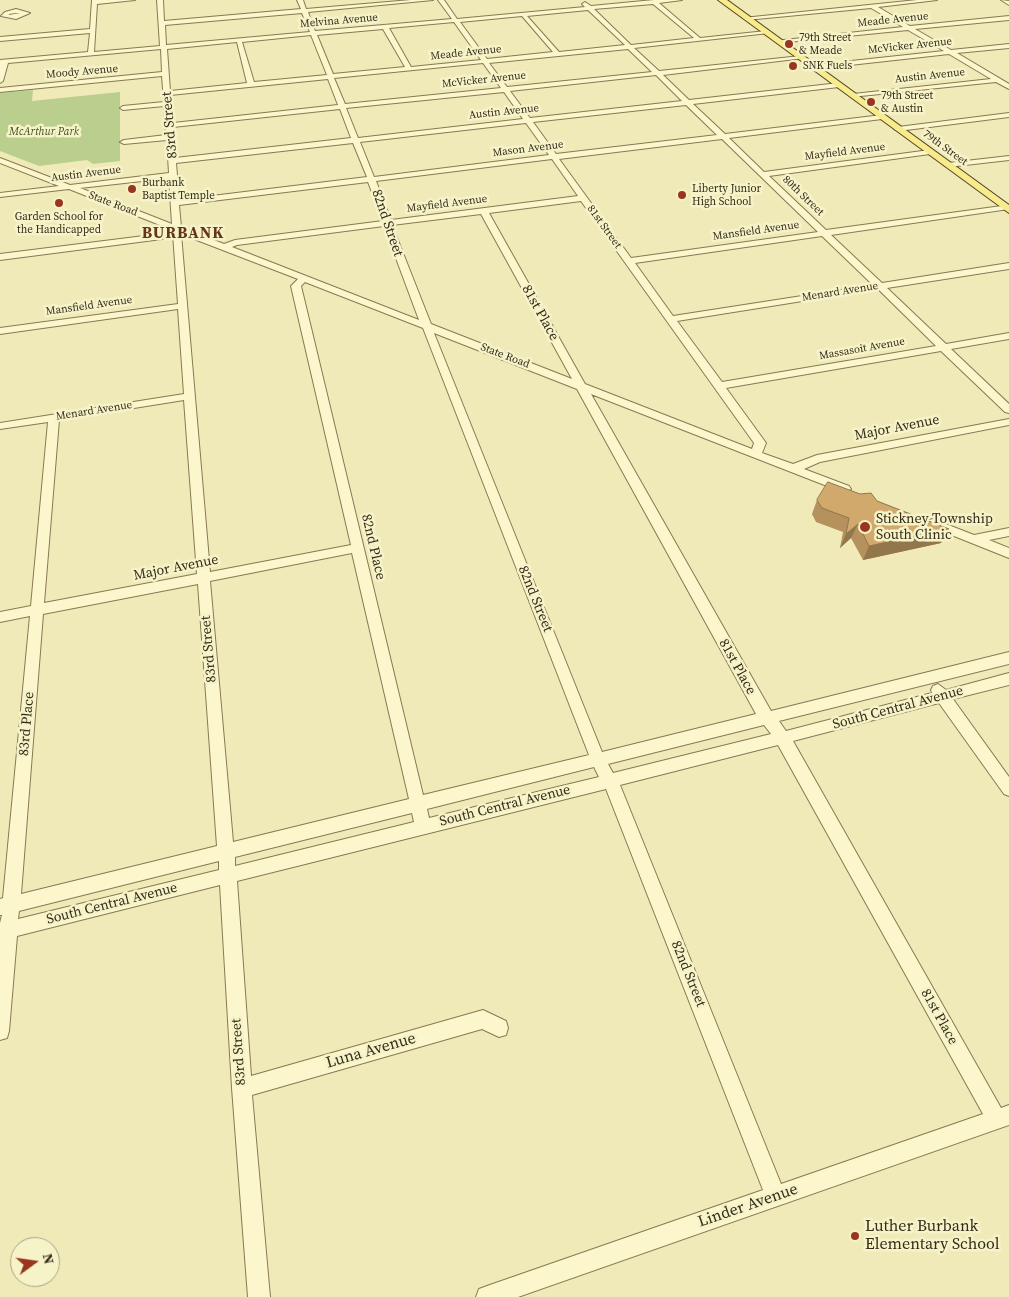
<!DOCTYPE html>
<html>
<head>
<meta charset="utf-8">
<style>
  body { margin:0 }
  #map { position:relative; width:1009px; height:1297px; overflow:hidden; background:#f0eab9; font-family:"Source Serif 4",serif }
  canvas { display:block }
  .north { position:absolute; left:10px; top:1237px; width:50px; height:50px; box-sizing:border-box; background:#f7f3c9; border:1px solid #a9a383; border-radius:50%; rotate:76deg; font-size:14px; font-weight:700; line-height:20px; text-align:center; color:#352c19 }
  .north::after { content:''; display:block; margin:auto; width:18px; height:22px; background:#993620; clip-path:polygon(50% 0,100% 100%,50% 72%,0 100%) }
</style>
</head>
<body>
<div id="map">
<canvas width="1009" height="1297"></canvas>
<div class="north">N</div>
</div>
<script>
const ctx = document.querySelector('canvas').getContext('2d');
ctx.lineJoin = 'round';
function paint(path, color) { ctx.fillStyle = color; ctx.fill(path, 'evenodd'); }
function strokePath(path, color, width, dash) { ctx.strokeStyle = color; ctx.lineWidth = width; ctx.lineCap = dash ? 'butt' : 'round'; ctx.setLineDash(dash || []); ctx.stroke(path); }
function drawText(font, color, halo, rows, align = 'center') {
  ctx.font = font + ' "Source Serif 4",serif'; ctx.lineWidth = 5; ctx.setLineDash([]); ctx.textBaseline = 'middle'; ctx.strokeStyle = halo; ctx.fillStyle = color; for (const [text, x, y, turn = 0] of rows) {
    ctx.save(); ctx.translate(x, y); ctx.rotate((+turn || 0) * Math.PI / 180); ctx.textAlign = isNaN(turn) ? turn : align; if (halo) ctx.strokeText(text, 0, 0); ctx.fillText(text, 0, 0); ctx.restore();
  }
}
paint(new Path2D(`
  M33 90 32 101 120 92V161L93 164 87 160 39 166 0 151V93Z`), '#bace8d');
const minor = new Path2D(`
  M92 0H135L97 4 94 52 160 46 157 0H163L164 21 301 9 297 0H303L306 9 411 0H433L308 12 315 31 452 19 438 0H444L457 19 585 7 582 4 585 2 591 6 654 0H682L659 3 700 38 766 31 769 33 634 48 659 71 801 56 804 58 663 75 689 100 839 83 842 85 839 87 693 104 725 134 882 115 886 117 882 119 729 138 764 172 930 150 934 152 930 154 769 176 826 230 1009 205V209L831 235 882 283 1009 263V269L887 288 946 344 1009 333V339L951 349 1009 404V413L1005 412 941 351 726 388 766 443 762 453 793 464 817 455 1009 419V425L820 462 804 469 849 486 851 489 845 493 591 394 771 711 1009 652V664L779 721 786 731 932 693 931 690 933 686 938 684 946 690 1009 673V685L953 699 1009 777V796L1004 794 939 703 793 741 1001 1108 1009 1105V1125L518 1297H476L479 1289 487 1286 763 1190 606 789 237 881 251 1076 483 1010 506 1021 508 1028 506 1035 499 1037 482 1029 252 1095 270 1297H248L232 1088 220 885 17 936 9 1031 7 1038 0 1040V923L2 915H0V899L3 898 30 616 0 622V612L31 606 48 422 0 429V423L184 394 178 309 0 334V328L178 304 173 234 162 239 0 260V254L160 234 170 229 69 189 0 197V193L59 186 0 163V158L70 185 169 173 167 140 124 144 120 142 124 140 166 135 164 106 123 110 120 108 123 106 164 102 162 76 0 92V88L162 72 161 49 8 63 3 81 0 83V60L88 52 90 33 0 41V37L90 29ZM653 4 694 38 631 45 594 9ZM588 10 625 45 559 52 527 16ZM302 13 310 32 166 45 165 25ZM522 16 553 52 487 59 460 22ZM454 22 481 60 411 67 389 28ZM383 29 405 67 333 74 317 35ZM311 35 327 75 254 82 242 42ZM237 42 247 83 170 91 167 49ZM628 49 652 72 507 87 489 63ZM483 63 501 88 345 104 334 78ZM656 75 682 101 530 118 510 91ZM328 79 338 105 173 123 170 95ZM504 92 523 119 358 138 346 108ZM686 105 717 135 556 154 533 122ZM340 109 351 138 175 158 173 127ZM526 123 549 155 374 177 360 142ZM722 139 818 232 631 258 559 159ZM353 143 367 177 179 200 176 163ZM552 159 578 196 391 220 376 181ZM169 178 172 224 80 188ZM368 182 383 221 235 240 224 244 181 227 179 205ZM581 201 754 443 752 449 585 384 489 213ZM481 214 572 379 431 324 392 225ZM384 226 419 320 232 247 237 245ZM181 234 298 279 291 286 351 545 210 572ZM822 236 873 285 673 316 635 263ZM305 282 423 328 589 755 423 795 301 286ZM878 289 936 346 722 382 677 321ZM434 333 577 389 756 714 602 752ZM184 400 197 574 44 603 59 420ZM352 553 409 799 233 842 210 581ZM198 584 217 846 21 894 43 614ZM764 725 771 734 613 773 608 764ZM778 745 983 1114 781 1184 620 785ZM594 767 599 777 429 818 427 809ZM412 813 414 822 235 866V857ZM219 861V870L18 919 19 911Z
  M917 0H937L878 7 910 26 1009 16V20L915 29 951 50 1009 44V48L957 53 1009 84V89L996 82 851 97V95L853 94 991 79 949 54 814 69 811 67 814 65 944 51 908 30 778 43 775 41 903 27 871 8 746 20 743 18Z
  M1001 0 1009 1V5Z
  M16 9 30 13 16 19 1 16 5 12ZM16 13H20L9 15V14Z
  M1009 113V117L898 131 894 129 898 127Z
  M1009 156V160L948 167 944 165 948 163Z
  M933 519 974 535 1009 528V536L989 540 1009 548V558L929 526 927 523 929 520Z`);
const major = new Path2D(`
  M718 0H727L1009 205V213Z`);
strokePath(minor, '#877953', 2);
strokePath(major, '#544528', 2);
paint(minor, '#fbf6cc');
paint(major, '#f8eb8c');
paint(new Path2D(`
  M817 500 877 501 949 529 941 543 863 560 851 538 840 548 843 532 816 522 812 514Z`), '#b4915d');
paint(new Path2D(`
  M858 524 851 538 840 548 846 534Z
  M949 529 941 543 863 560 869 546Z`), '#92764c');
const building = new Path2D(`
  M828 482 860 494 871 493 877 501 949 529 869 546 858 524 846 534 849 518 822 508 817 500Z`);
paint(building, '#d1a96c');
strokePath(building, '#92764c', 1);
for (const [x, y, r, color] of [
  [789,44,5,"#993620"],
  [793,66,5,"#993620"],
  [871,102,5,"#993620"],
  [132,189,5,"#993620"],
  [682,195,5,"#993620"],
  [59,203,5,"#993620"],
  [865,527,6,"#993620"],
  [855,1236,5,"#993620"]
]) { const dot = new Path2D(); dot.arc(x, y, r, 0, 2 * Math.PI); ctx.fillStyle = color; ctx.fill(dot); strokePath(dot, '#f7f3c9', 2); }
drawText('11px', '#352c19', '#f7f3c9', [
  ["Meade Avenue",893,20,-6],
  ["Melvina Avenue",339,21,-5],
  ["McVicker Avenue",910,46,-6],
  ["Meade Avenue",466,53,-6],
  ["Moody Avenue",82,72,-5],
  ["Austin Avenue",930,76,-6],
  ["McVicker Avenue",484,80,-6],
  ["Austin Avenue",504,112,-6],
  ["79th Street",945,148,36],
  ["Mason Avenue",528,149,-7],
  ["Mayfield Avenue",845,152,-7],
  ["Austin Avenue",86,174,-7],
  ["80th Street",803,196,44],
  ["State Road",113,204,21],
  ["Mayfield Avenue",447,204,-7],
  ["81st Street",604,227,54],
  ["Mansfield Avenue",756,231,-8],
  ["Menard Avenue",840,292,-9],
  ["Mansfield Avenue",89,306,-8],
  ["Massasoit Avenue",862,349,-10],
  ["State Road",505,356,21],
  ["Menard Avenue",94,411,-9]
]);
drawText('11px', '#352c19', '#f7f3c9', [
  ["79th Street",799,38],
  ["& Meade",799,51],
  ["SNK Fuels",803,66],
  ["79th Street",881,96],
  ["& Austin",881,109],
  ["Burbank",142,183],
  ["Baptist Temple",142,196],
  ["Liberty Junior",692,189],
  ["High School",692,202],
  ["Garden School for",59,217,"center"],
  ["the Handicapped",59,230,"center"]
], 'left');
drawText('italic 11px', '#3c521e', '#f7f3c9', [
  ["McArthur Park",44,132]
]);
drawText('14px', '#352c19', '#f7f3c9', [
  ["83rd Street",170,125,-95],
  ["82nd Street",387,223,71],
  ["81st Place",540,313,61],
  ["Major Avenue",897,428,-11],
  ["82nd Place",373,547,77],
  ["Major Avenue",176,568,-11],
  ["82nd Street",535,599,68],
  ["83rd Street",209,649,-95],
  ["81st Place",737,667,61],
  ["South Central Avenue",898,708,-15],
  ["83rd Place",27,724,-85],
  ["South Central Avenue",505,806,-14],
  ["South Central Avenue",112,904,-14],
  ["82nd Street",688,974,68],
  ["81st Place",939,1017,61],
  ["83rd Street",239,1052,-94]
]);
drawText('14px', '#352c19', '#f7f3c9', [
  ["Stickney Township",876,519],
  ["South Clinic",876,535]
], 'left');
ctx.letterSpacing = '1px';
drawText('bold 16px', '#643516', '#f7f3c9', [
  ["BURBANK",183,234]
]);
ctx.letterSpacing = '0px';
drawText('16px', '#352c19', '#f7f3c9', [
  ["Luna Avenue",371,1051,-16],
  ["Linder Avenue",748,1206,-19]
]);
drawText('16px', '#352c19', '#f7f3c9', [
  ["Luther Burbank",865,1227],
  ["Elementary School",865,1245]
], 'left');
</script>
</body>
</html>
